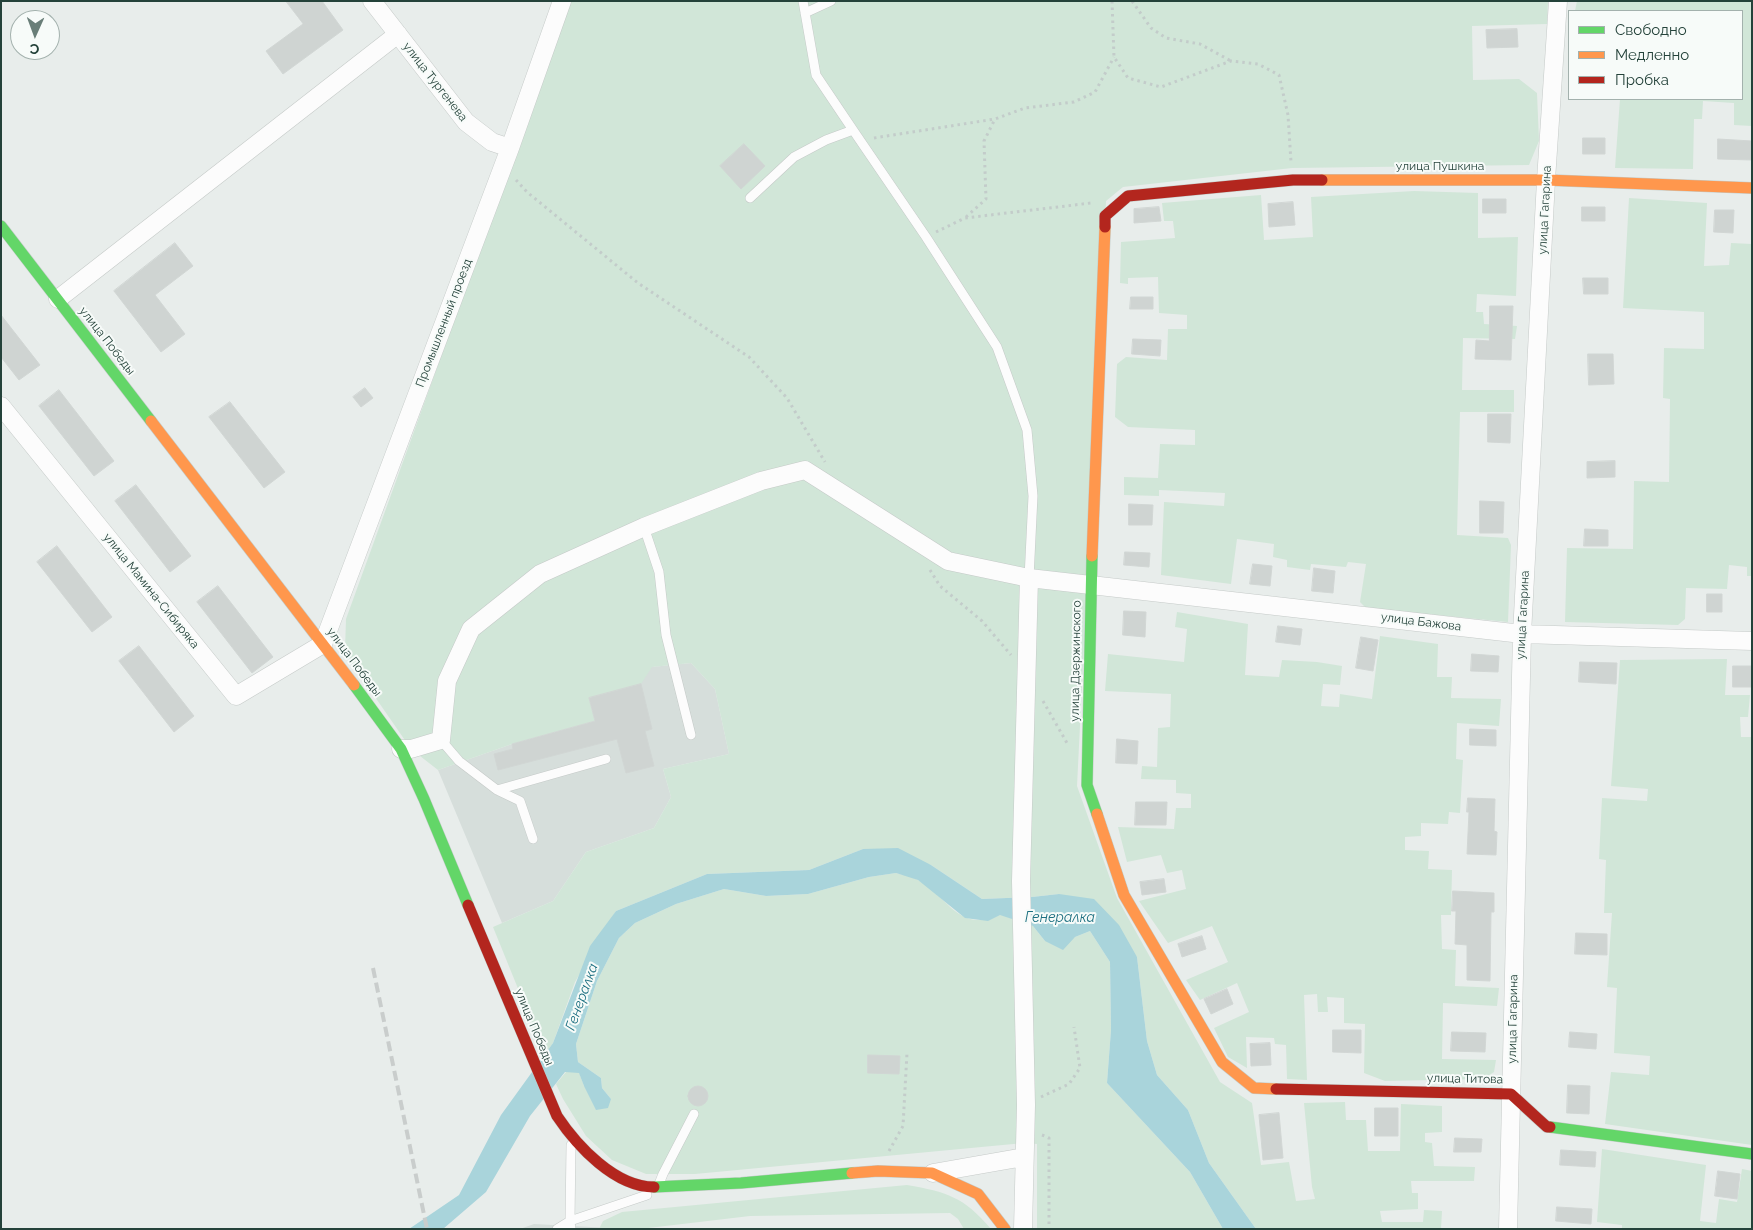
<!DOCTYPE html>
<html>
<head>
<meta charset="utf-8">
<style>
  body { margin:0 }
  #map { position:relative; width:1753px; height:1230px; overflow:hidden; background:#e8edeb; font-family:Raleway,sans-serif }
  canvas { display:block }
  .frame { position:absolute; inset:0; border:2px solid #24423a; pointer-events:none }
  .legend { position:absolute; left:1568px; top:10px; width:175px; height:90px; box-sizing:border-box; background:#f7fbf9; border:1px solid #a3b1ad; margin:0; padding:6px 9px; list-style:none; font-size:15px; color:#24423a }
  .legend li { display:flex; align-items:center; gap:10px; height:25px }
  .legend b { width:25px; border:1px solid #a3b1ad }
  .north { position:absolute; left:10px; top:10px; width:50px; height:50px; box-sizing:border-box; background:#f7fbf9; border:1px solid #a3b1ad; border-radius:50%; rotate:182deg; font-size:14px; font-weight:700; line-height:20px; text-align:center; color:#24423a }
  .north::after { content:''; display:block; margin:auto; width:18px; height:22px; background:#697e78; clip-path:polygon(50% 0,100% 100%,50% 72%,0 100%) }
</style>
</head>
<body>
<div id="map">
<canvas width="1753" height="1230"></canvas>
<div class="frame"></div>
<ul class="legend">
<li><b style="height:6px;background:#63d668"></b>Свободно</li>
<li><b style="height:6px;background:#ff974d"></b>Медленно</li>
<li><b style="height:6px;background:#b3261e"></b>Пробка</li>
</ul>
<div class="north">С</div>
</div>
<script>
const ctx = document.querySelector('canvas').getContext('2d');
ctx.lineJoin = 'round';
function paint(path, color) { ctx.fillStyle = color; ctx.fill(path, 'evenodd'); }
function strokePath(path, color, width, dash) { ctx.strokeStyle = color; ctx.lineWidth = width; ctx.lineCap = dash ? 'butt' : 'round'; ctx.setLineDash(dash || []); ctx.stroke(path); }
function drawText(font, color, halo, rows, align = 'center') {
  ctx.font = font + ' Raleway,sans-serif'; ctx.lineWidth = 4; ctx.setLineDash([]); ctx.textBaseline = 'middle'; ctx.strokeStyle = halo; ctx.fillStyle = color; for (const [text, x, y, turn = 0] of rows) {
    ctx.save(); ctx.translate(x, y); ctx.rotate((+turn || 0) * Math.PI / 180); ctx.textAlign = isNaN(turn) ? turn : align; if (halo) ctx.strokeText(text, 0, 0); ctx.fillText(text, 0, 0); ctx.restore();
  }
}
paint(new Path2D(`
  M691 663 715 689 729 754 663 769 671 797 654 828 586 852 553 901 502 923 438 770 512 744 595 722 589 698 651 667Z
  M534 1224 629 1229H520Z`), '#d6dedb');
paint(new Path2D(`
  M570 1H1548L1547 24 1472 26 1473 80 1519 79 1537 93 1539 141 1529 165 1292 168 1123 187 1106 201 1077 786 1117 898 1220 1082 1252 1103 1261 1165 1289 1162 1296 1201 1315 1199 1312 1187 1304 1103 1345 1102 1346 1120H1366L1368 1151H1400L1401 1104 1442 1106V1132L1425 1133V1142L1432 1143 1434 1166 1475 1167 1474 1181H1411L1412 1193H1418V1209L1380 1211 1382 1222H1423L1424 1210 1442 1211 1441 1229H1256L1209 1163 1188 1110 1157 1075 1147 1041 1137 957 1059 894 1032 897 982 899 931 865 863 849 809 870 707 874 616 911 575 982 553 1043 545 1055 493 927 553 901 586 852 654 828 671 797 663 769 729 754 715 689 691 663 652 667 641 684 589 698 595 721 512 744 438 770 411 749 355 668 345 650 346 619Z
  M1577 1H1752V126L1734 125V103L1703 101 1702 119H1694L1693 169 1615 168 1620 99H1742V11H1575Z
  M1414 191 1478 193V238L1518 237 1516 296 1477 294 1476 312H1483L1484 324 1517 326 1515 339 1463 338 1462 390H1514V412H1460L1457 535 1508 538 1511 545 1508 622 1366 608 1360 602 1366 564 1348 562 1346 567 1311 564 1310 570 1287 567V560L1273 557 1274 544 1237 539 1231 584 1161 575 1164 502 1224 506 1225 493 1159 490V496L1124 495V477L1158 478 1160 444 1195 445V430L1128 427 1115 417 1117 364 1126 357 1167 360 1168 329H1187V315L1159 313 1158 277 1128 278V284L1120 283 1121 242 1175 238 1173 221H1164L1162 203 1261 195 1264 240 1313 237 1311 197Z
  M1629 198 1707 203 1704 266 1729 265 1731 243 1752 244V576H1747V567L1729 565 1727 589 1686 588 1685 619 1678 625 1565 622 1567 548 1633 549 1634 481 1669 482 1670 399 1663 398 1664 348 1704 349V312L1623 308Z
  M1177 612 1248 624 1245 675 1279 677 1282 660 1317 662 1342 666 1340 685 1323 684 1321 706 1339 707 1340 694 1372 699 1380 636 1438 644 1437 677H1452L1451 698 1501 699 1499 726 1457 723 1456 759 1463 760 1460 813 1449 812 1448 824 1421 823V836L1405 837V850L1429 851 1428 869 1452 870 1451 915H1441L1442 949 1456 950 1455 986 1499 988 1497 1006 1443 1003 1442 1059 1496 1060 1494 1072 1483 1079 1385 1081 1364 1073 1365 1024 1344 1023V998L1327 997 1328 1012H1318L1317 994 1304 995 1307 1080 1287 1079 1286 1045 1275 1044 1274 1038 1246 1037 1247 1068 1228 1057 1214 1028 1249 1012 1237 983 1200 1000 1186 980 1228 962 1212 926 1168 943 1139 901 1186 889 1182 870 1167 873 1161 855 1127 862 1118 827 1174 829 1176 808H1191V794L1176 793V780L1141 779 1142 766 1157 767 1158 728 1170 727 1171 694 1105 691 1108 654 1184 662 1187 629 1175 627Z
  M1727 659 1725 695H1750L1748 717H1740L1741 737H1752V1145L1605 1124 1611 1072 1649 1075 1650 1056 1614 1053 1617 988 1607 987 1612 913H1604L1606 860 1599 859 1602 798 1647 801 1648 789 1611 786 1620 660Z
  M896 873C903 875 912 876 918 880 948 896 959 935 1000 914L1033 926 1045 941 1075 937 1090 931 1110 962 1111 1030 1107 1083 1190 1172 1223 1229H1037V1144L1024 1143 695 1174H646L612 1160 586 1136 563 1099 556 1084 566 1072H579L584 1086 611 1099 602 1088 601 1078 578 1062 576 1044 597 981 619 938 635 923 676 904 724 889 766 896 808 894 869 877Z
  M1602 1149 1706 1165 1700 1221 1716 1223 1719 1199 1737 1202 1742 1169 1752 1171V1229H1622V1225L1597 1222Z
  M907 1185C947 1192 964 1197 991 1229H964L958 1219 950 1213 750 1216 640 1229H599L603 1221 622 1212Z`), '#d1e6d8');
paint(new Path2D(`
  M898 848 931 865 982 899 1032 897 1059 894 1094 899 1119 925 1137 957 1147 1041 1157 1075 1188 1110 1209 1163 1256 1229H1223L1190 1172 1107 1083 1111 1030 1110 962 1090 931 1075 937 1063 950 1045 941 1033 926 1000 915 988 921 965 918 918 880 896 873 869 877 808 894 766 896 724 889 676 904 635 923 619 938 597 981 576 1044 578 1062 601 1078 602 1088 611 1099 608 1108 596 1110 584 1086 579 1073 565 1072 530 1116 486 1192 443 1229H409L459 1195 501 1115 553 1043 590 946 616 911 707 874 809 870 863 849Z`), '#a9d4db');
const building = new Path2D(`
  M286 1H322L343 30 283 74 266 51 303 24Z
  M1517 29 1518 47 1487 48 1486 30Z
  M1583 138H1605V154H1583Z
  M1718 139 1752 141V160L1718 159Z
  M744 144 765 166 741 189 720 166Z
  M1483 199H1506V213H1483Z
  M1293 202 1295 225 1269 227 1268 204Z
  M1159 207 1161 221 1134 223V209Z
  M1582 207H1605V221H1582Z
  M1715 210H1734L1733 233 1714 232Z
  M175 243 193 266 155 295 185 334 161 352 114 291Z
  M1583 278H1608V294H1584Z
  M1131 297H1153V309H1130Z
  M1490 306H1513L1511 360 1475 359 1476 340 1489 341Z
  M1 315 40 365 19 380 1 357Z
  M1133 339 1161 340 1160 356 1132 354Z
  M1588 354H1613L1614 384 1589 385Z
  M365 388 373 398 361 407 353 397Z
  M59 390 114 461 94 476 39 406Z
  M230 402 285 472 264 488 209 417Z
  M1488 414H1511L1510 443 1488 442Z
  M1615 461V477L1587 478V462Z
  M136 485 191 556 170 572 115 501Z
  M1480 501 1504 502 1503 533H1480Z
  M1129 504 1153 505 1152 525H1129Z
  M1585 529 1608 530V546H1584Z
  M57 546 112 617 92 632 37 562Z
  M1125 552 1150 553 1149 567 1124 565Z
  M1253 564 1272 566 1270 586 1250 584Z
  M1314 568 1335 571 1333 593 1312 591Z
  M218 586 273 657 252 673 197 602Z
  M1707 594H1722V612H1707Z
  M1124 611 1146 612 1145 637 1123 635Z
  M1278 626 1302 629 1300 645 1276 642Z
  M1361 637 1378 640 1373 671 1356 668Z
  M139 646 194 716 174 732 119 661Z
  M1472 654 1499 656 1498 672 1471 671Z
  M1580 662 1617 663 1616 684 1579 682Z
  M1733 666H1752V687H1733Z
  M641 684 652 729 645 731 654 766 626 773 617 739 498 770 494 754 513 749 512 744 595 721 589 698Z
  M1470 729 1496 730V746L1470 745Z
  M1117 739 1138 741 1137 764 1116 763Z
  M1468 798 1495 799 1494 831 1497 832 1496 855 1467 854 1469 812H1467Z
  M1136 802H1167L1166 825H1135Z
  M1164 879 1166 892 1142 895 1140 882Z
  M1453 891 1494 893V912H1491L1490 981 1467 980V945L1455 944 1456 911H1452Z
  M1576 933 1607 934V955L1575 954Z
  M1202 936 1206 949 1182 957 1178 944Z
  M1227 989 1233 1004 1211 1014 1204 999Z
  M1333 1030H1361V1053L1333 1052Z
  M1452 1032 1486 1033 1485 1052 1451 1051Z
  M1570 1032 1597 1034 1596 1049 1569 1047Z
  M1270 1043 1271 1065 1251 1066 1250 1044Z
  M868 1055 900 1056 899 1074 868 1073Z
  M1568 1085 1590 1086 1589 1114 1567 1113Z
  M688 1096a10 10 0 1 1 20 0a10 10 0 1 1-20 0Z
  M1375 1108H1398V1136H1375Z
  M1279 1113 1283 1158 1263 1160 1259 1115Z
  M1455 1138 1482 1139 1481 1152H1454Z
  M1561 1150 1596 1152 1595 1167 1560 1165Z
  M1718 1171 1740 1174 1737 1199 1715 1196Z
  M1557 1207 1592 1209 1591 1224 1556 1221Z`);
paint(building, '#cfd4d2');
strokePath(building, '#d1d6d4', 1);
const lane = new Path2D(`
  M805 13 831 1
  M853 130 926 237 997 347 1027 430 1033 496 1029 578
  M750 198 794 157 826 140 853 130 816 75 803 1
  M644 527 659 572 666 635 691 735
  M441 740 459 761 497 790 606 759
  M497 790 520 801 533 839
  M659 1184 663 1174 694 1114
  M557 1229 570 1221 571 1145
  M571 1229 570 1221 647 1195`);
const street = new Path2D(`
  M372 1 466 122 492 142 510 148
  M58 299 398 34
  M1 406 236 696 323 644 510 148 562 1
  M401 749H411L441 740 447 681 471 629 540 574 644 527 761 481 805 470 948 561 1029 578 1522 634 1752 641
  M933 1173 1024 1157
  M1023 1229 1026 1105 1021 881 1029 578
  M1508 1229 1522 634 1546 180 1558 1`);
const fast = new Path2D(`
  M1 226 151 421
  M1092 556 1087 785 1097 814
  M354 685 401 749 424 799 468 905
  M1550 1127 1752 1154
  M654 1187 741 1183 852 1173`);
const slow = new Path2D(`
  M1322 180H1546L1752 188
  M151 421 354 685
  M1092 556 1105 227
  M1097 814 1124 895 1222 1062 1254 1088 1276 1089
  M852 1173 878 1171 932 1173 978 1194 1005 1229`);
const jam = new Path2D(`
  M1105 227V216L1128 196 1293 180H1322
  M468 905 557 1116C577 1146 615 1187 654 1187
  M1276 1089 1511 1094 1547 1127H1550`);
strokePath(lane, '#c5cac8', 10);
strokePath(street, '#c5cac8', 19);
strokePath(fast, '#c3cbc8', 12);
strokePath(slow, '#c3cbc8', 12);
strokePath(jam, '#c3cbc8', 12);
strokePath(new Path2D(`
  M1112 1 1114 57 1128 78 1161 87 1231 61 1258 64 1279 75 1288 115 1291 162
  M1132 1 1151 28 1166 38 1200 44 1231 61
  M874 138 995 119 1025 108 1074 102 1095 92 1114 57
  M516 180 527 192 638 283 749 357 787 398 825 462
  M966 217 986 199 984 141 995 119
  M936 232 965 218 1091 203
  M930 570 940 586 982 621 1011 655
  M1043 701 1067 743
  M1041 1097 1069 1084 1080 1068 1074 1027
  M1042 1135 1049 1138V1229
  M889 1151 903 1126 907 1053`), '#c3ccca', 3, [2.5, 4]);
strokePath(lane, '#fcfcfc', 9);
strokePath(street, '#fcfcfc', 18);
strokePath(fast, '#63d668', 11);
strokePath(slow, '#ff974d', 11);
strokePath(jam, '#b3261e', 11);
strokePath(new Path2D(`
  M373 968 427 1229`), '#c9cdcc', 4, [10, 5]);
drawText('12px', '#24423a', '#f7fbf9', [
  ["улица Тургенева",435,82,52],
  ["улица Пушкина",1440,166],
  ["улица Гагарина",1545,210,-87],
  ["Промышленный проезд",444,323,-69],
  ["улица Победы",107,341,52],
  ["улица Мамина-Сибиряка",151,591,51],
  ["улица Гагарина",1523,615,-87],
  ["улица Бажова",1421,622,7],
  ["улица Дзержинского",1076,661,-89],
  ["улица Победы",354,662,53],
  ["улица Гагарина",1513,1019,-89],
  ["улица Победы",534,1027,67],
  ["улица Титова",1465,1079,1]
]);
drawText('italic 14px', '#1c6f80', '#f7fbf9', [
  ["Генералка",1060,918],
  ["Генералка",582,997,-70]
]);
</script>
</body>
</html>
